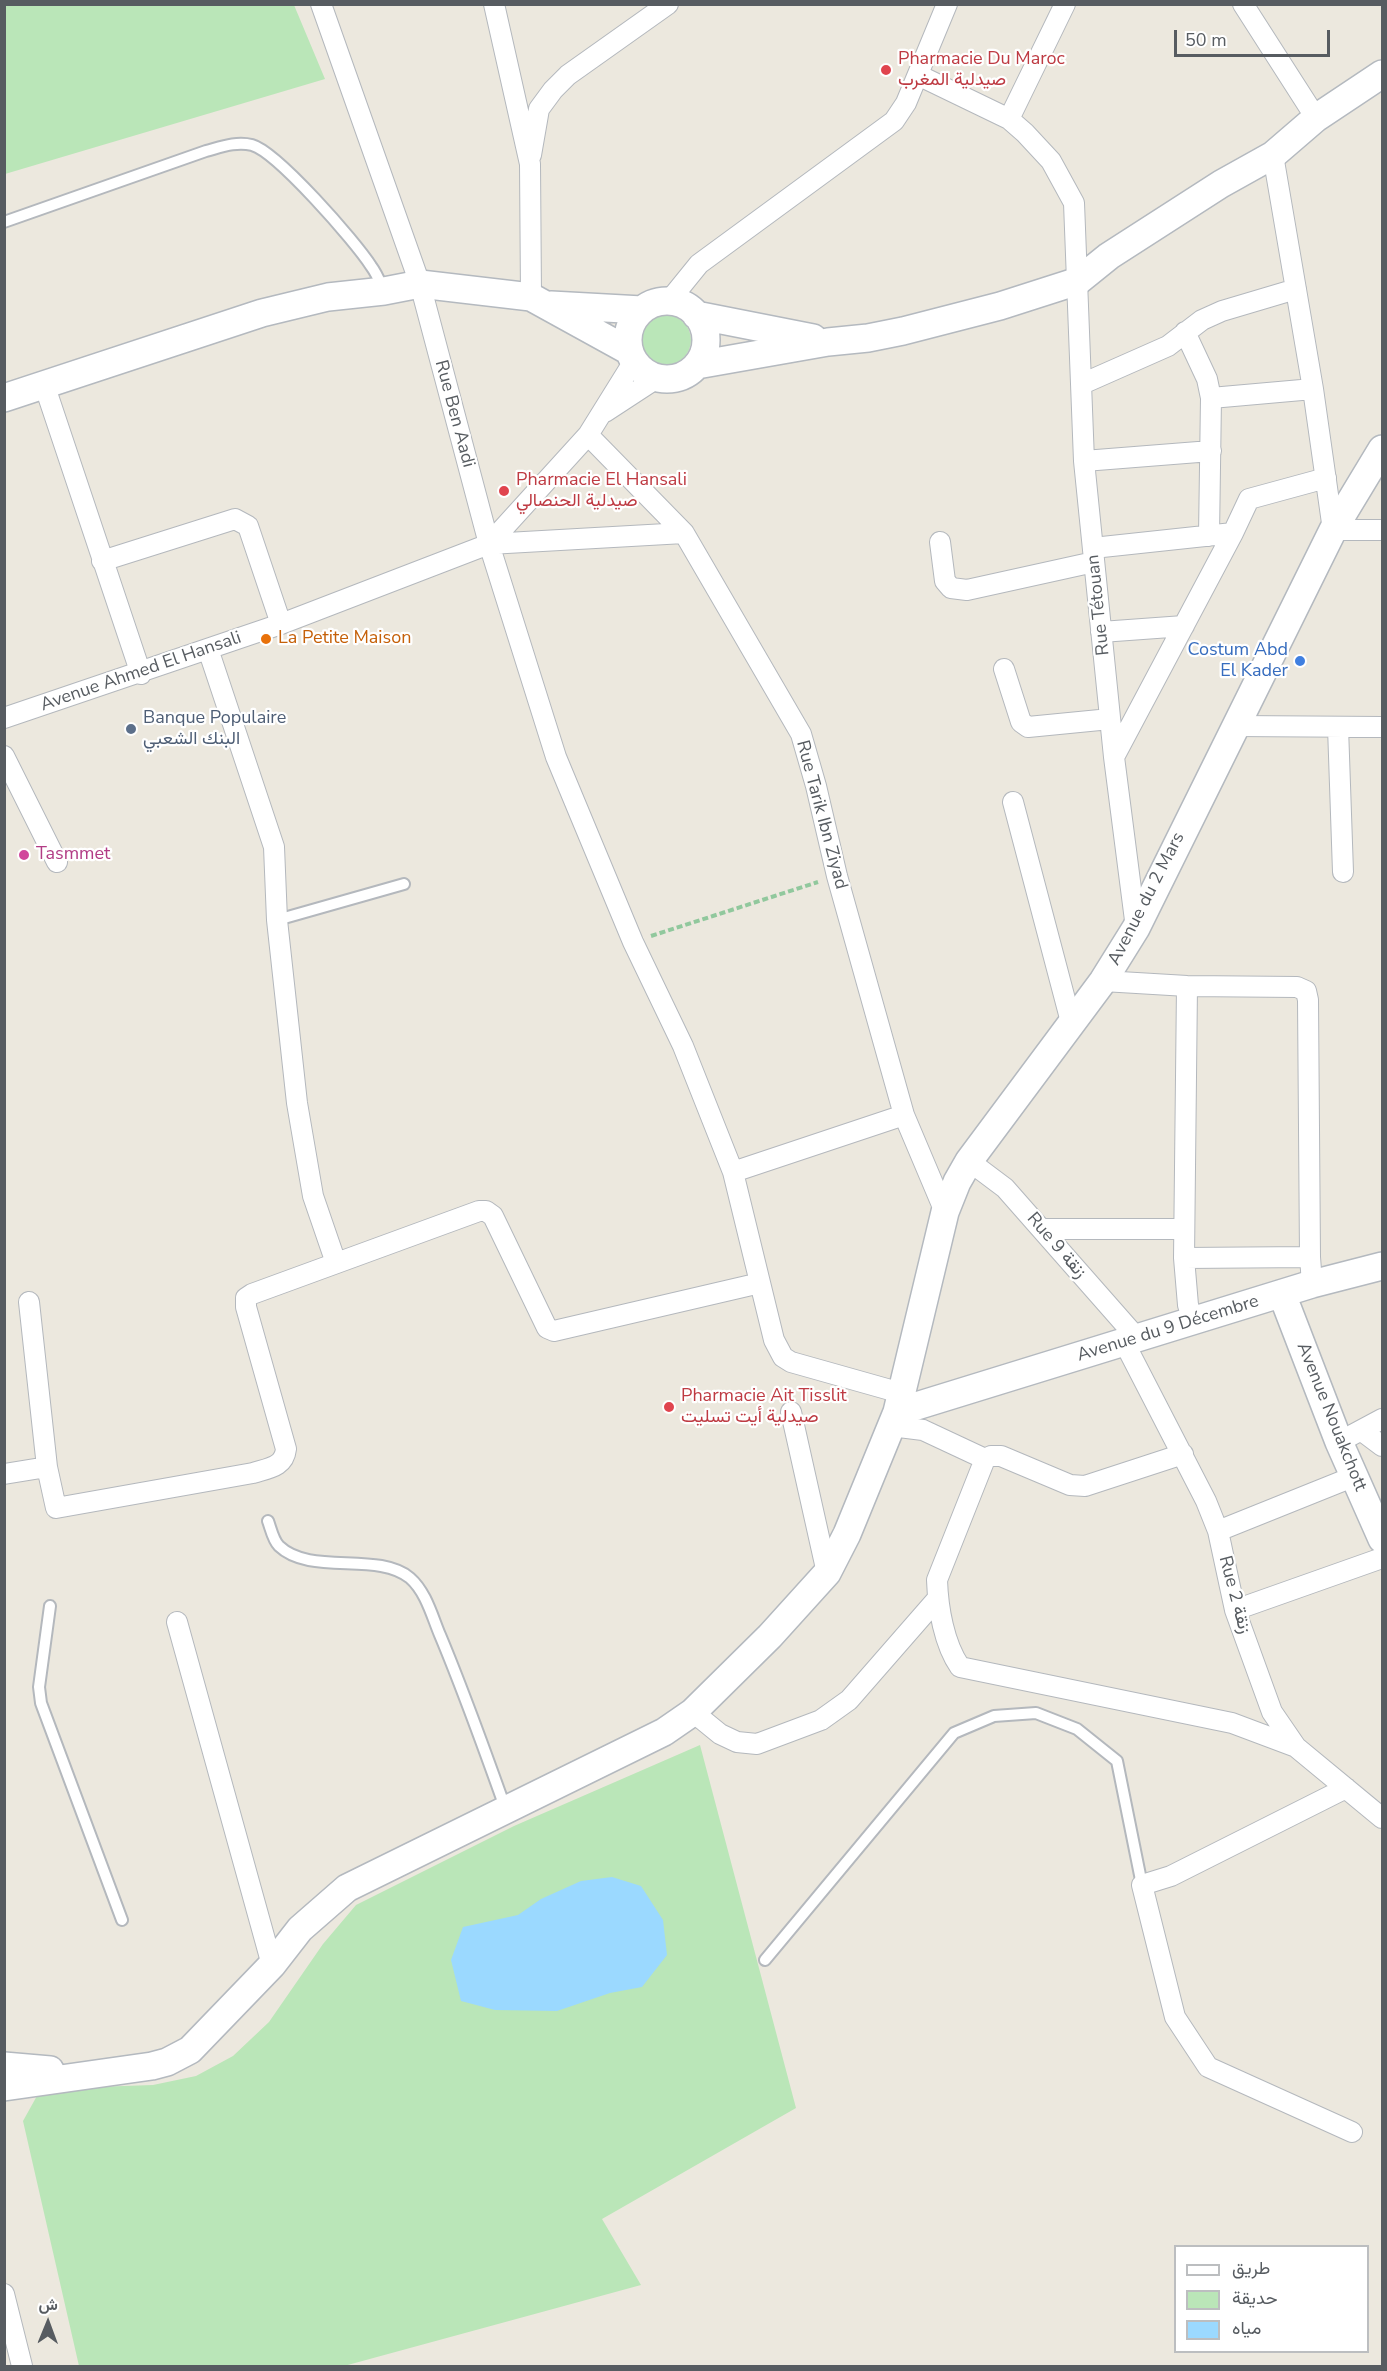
<!DOCTYPE html>
<html>
<head>
<meta charset="utf-8">
<style>
  body { margin:0 }
  #map { position:relative; width:1387px; height:2371px; overflow:hidden; background:#ece8de; font-family:"Nunito Sans",Vazirmatn,sans-serif }
  canvas { display:block }
  .frame { position:absolute; inset:0; border:6px solid #575c61; pointer-events:none }
  .legend { position:absolute; left:1174px; top:2245px; width:195px; height:108px; box-sizing:border-box; background:#fff; border:2px solid #bcbec0; margin:0; padding:8px 10px; list-style:none; font-size:18px; color:#575c61 }
  .legend li { display:flex; align-items:center; gap:12px; height:30px }
  .legend b { width:30px; border:2px solid #bcbec0 }
  .north { position:absolute; left:18px; top:2293px; width:60px; height:60px; -webkit-text-stroke:4px #fff; paint-order:stroke; rotate:1deg; font-size:16px; font-weight:700; line-height:24px; text-align:center; color:#575c61 }
  .north::after { content:''; display:block; margin:auto; width:21px; height:27px; background:#575c61; clip-path:polygon(50% 0,100% 100%,50% 72%,0 100%) }
  .scale { position:absolute; left:1174px; top:30px; width:156px; height:27px; box-sizing:border-box; border:3px solid #575c61; border-top:0; padding-left:8px; font-size:18px; line-height:21px; white-space:nowrap; color:#575c61; -webkit-text-stroke:4px #fff; paint-order:stroke }
</style>
</head>
<body>
<div id="map">
<canvas width="1387" height="2371"></canvas>
<div class="frame"></div>
<ul class="legend">
<li><b style="height:8px;background:#fff"></b>طريق</li>
<li><b style="height:16px;background:#bae6b8"></b>حديقة</li>
<li><b style="height:16px;background:#9bd9ff"></b>مياه</li>
</ul>
<div class="north">ش</div>
<div class="scale">50 m</div>
</div>
<script>
const ctx = document.querySelector('canvas').getContext('2d');
ctx.lineJoin = 'round';
function paint(path, color) { ctx.fillStyle = color; ctx.fill(path, 'evenodd'); }
function strokePath(path, color, width, dash) { ctx.strokeStyle = color; ctx.lineWidth = width; ctx.lineCap = dash ? 'butt' : 'round'; ctx.setLineDash(dash || []); ctx.stroke(path); }
function drawText(font, color, halo, rows, align = 'center') {
  ctx.font = font + ' "Nunito Sans",Vazirmatn,sans-serif'; ctx.lineWidth = 4.5; ctx.setLineDash([]); ctx.textBaseline = 'middle'; ctx.strokeStyle = halo; ctx.fillStyle = color; for (const [text, x, y, turn = 0] of rows) {
    ctx.save(); ctx.translate(x, y); ctx.rotate((+turn || 0) * Math.PI / 180); ctx.textAlign = isNaN(turn) ? turn : align; if (halo) ctx.strokeText(text, 0, 0); ctx.fillText(text, 0, 0); ctx.restore();
  }
}
paint(new Path2D(`
  M5 4 294 5 325 79 5 174Z
  M641 340a25 25 0 1 1 50 0a25 25 0 1 1-50 0Z
  M700 1745 796 2108 602 2219 641 2285 344 2366H79L23 2121 38 2094 65 2088 153 2085 196 2076 233 2056 269 2022 323 1944 356 1905 514 1826Z`), '#bae6b8');
paint(new Path2D(`
  M612 1877 641 1886 663 1920 667 1955 642 1987 610 1993 557 2011 495 2010 461 2001 451 1960 463 1927 518 1915 541 1899 581 1881Z`), '#9bd9ff');
const lane = new Path2D(`
  M4 222 206 151C221 147 236 141 252 145 277 152 355 241 371 266 377 274 380 282 384 291
  M277 920 404 884
  M268 1521C271 1529 273 1540 279 1546 310 1576 378 1551 410 1578 426 1592 432 1616 440 1635 464 1692 485 1751 506 1810
  M50 1606 39 1687 41 1703 122 1920
  M765 1960 954 1733 994 1716 1036 1713 1077 1729 1117 1761 1142 1885`);
const street = new Path2D(`
  M321 4 420 284 489 544 556 757 633 942 683 1046 733 1172 774 1340 783 1357 791 1362 901 1393
  M494 4 530 164 531 297
  M1243 4 1316 118
  M918 75 1009 119 1025 133 1051 161 1074 203 1084 461 1114 757 1136 928
  M1009 119 1065 4
  M531 155 539 109 553 90 568 75 668 4
  M1273 155 1313 389 1333 530H1382
  M669 301 699 264 894 121 906 103 947 4
  M1185 332 1207 379 1211 398 1209 536
  M44 384 141 674
  M1082 384 1168 346 1202 320 1222 311 1296 289
  M1211 398 1313 389
  M605 412 657 378
  M588 435 684 533 801 734 816 786 837 876 904 1115 945 1212
  M1084 461 1211 451
  M940 542 945 581 951 588 967 590 1094 562
  M489 544 684 533
  M1093 548 1233 533 1249 499 1326 478
  M102 561 235 519 248 526 281 624
  M1101 632 1184 626
  M208 649 274 847 277 920 297 1103 313 1196 336 1263
  M1004 669 1021 722 1028 727 1110 719
  M4 718 281 624 489 544 588 435 634 361
  M1235 726 1382 727
  M1338 727 1343 872
  M4 756 57 862
  M1114 757 1233 533
  M1013 802 1071 1022
  M1103 981 1187 986 1297 987 1306 991 1308 1000 1310 1257 1312 1284
  M1187 986 1184 1258 1188 1305 1193 1321
  M969 1161 1005 1188 1137 1338
  M733 1172 904 1115
  M1043 1229H1184
  M1184 1258 1310 1257
  M29 1302 47 1467 56 1508 253 1473C269 1468 284 1467 286 1449L246 1307V1298L252 1294 479 1211H486L493 1216 547 1328 554 1331 760 1283
  M1124 1342 1206 1501 1218 1531 1235 1610 1272 1712 1296 1747 1382 1818
  M791 1412 827 1573
  M891 1426 923 1430 985 1459 991 1456H1001L1070 1485 1085 1486 1183 1454
  M1362 1431 1382 1446
  M1339 1442 1382 1419
  M985 1459 937 1580C938 1608 944 1644 960 1667L1232 1723 1296 1747
  M4 1474 47 1467
  M1218 1531 1355 1476
  M1235 1610 1382 1558
  M177 1622 272 1965
  M693 1712 720 1734 737 1742 757 1744 821 1720 849 1700 938 1598
  M1346 1788 1171 1876 1142 1885 1175 2017 1208 2067 1352 2132
  M4 2294 22 2366`);
const secondary = new Path2D(`
  M628 340a39 39 0 1 1 78 0a39 39 0 1 1-78 0Z
  M551 305 642 310
  M696 315 813 338
  M697 365 828 342 868 338 903 331 1000 306 1078 281 1109 256 1221 184 1273 155 1316 118 1382 74
  M4 398 262 313 328 297 384 291 420 284 531 297 629 351
  M1282 1294 1339 1442 1382 1539
  M897 1412 1312 1284 1382 1266
  M4 2066 50 2070
  M4 2087 152 2066 167 2062 190 2050 272 1965 300 1929 347 1888 664 1732 693 1712 770 1636 827 1573 847 1534 897 1412 945 1212 957 1182 969 1161 1103 981 1136 928 1333 530 1382 449`);
strokePath(lane, '#b4b8bd', 14);
strokePath(street, '#b4b8bd', 22);
strokePath(secondary, '#b4b9bf', 30);
strokePath(new Path2D(`
  M651 936 818 882`), '#91c89d', 4, [6, 3]);
strokePath(lane, '#fff', 10);
strokePath(street, '#fff', 20);
strokePath(secondary, '#fff', 27);
for (const [x, y, r, color] of [
  [886,70,6,"#e0444e"],
  [504,491,6,"#e0444e"],
  [266,639,6,"#e8710a"],
  [1300,661,6,"#3f7fe0"],
  [131,729,6,"#5c6f8a"],
  [24,855,6,"#d1479c"],
  [669,1407,6,"#e0444e"]
]) { const dot = new Path2D(); dot.arc(x, y, r, 0, 2 * Math.PI); ctx.fillStyle = color; ctx.fill(dot); strokePath(dot, '#fff', 2); }
drawText('18px', '#be3a42', '#fff', [
  ["Pharmacie Du Maroc",898,60],
  ["صيدلية المغرب",898,81],
  ["Pharmacie El Hansali",516,481],
  ["صيدلية الحنصالي",516,502],
  ["Pharmacie Ait Tisslit",681,1397],
  ["صيدلية أيت تسليت",681,1418]
], 'left');
drawText('18px', '#575c61', '#fff', [
  ["Rue Ben Aadi",454,414,75],
  ["Rue Tétouan",1099,605,-96],
  ["Avenue Ahmed El Hansali",141,672,-19],
  ["Rue Tarik Ibn Ziyad",821,815,75],
  ["Avenue du 2 Mars",1147,899,-63],
  ["Rue 9 زنقة",1056,1246,49],
  ["Avenue du 9 Décembre",1168,1329,-17],
  ["Avenue Nouakchott",1331,1417,68],
  ["Rue 2 زنقة",1234,1595,75]
]);
drawText('18px', '#c56008', '#fff', [
  ["La Petite Maison",278,639]
], 'left');
drawText('18px', '#366cbe', '#fff', [
  ["Costum Abd",1288,651],
  ["El Kader",1288,672]
], 'right');
drawText('18px', '#4e5e75', '#fff', [
  ["Banque Populaire",143,719],
  ["البنك الشعبي",143,740]
], 'left');
drawText('18px', '#b23c85', '#fff', [
  ["Tasmmet",36,855]
], 'left');
</script>
</body>
</html>
